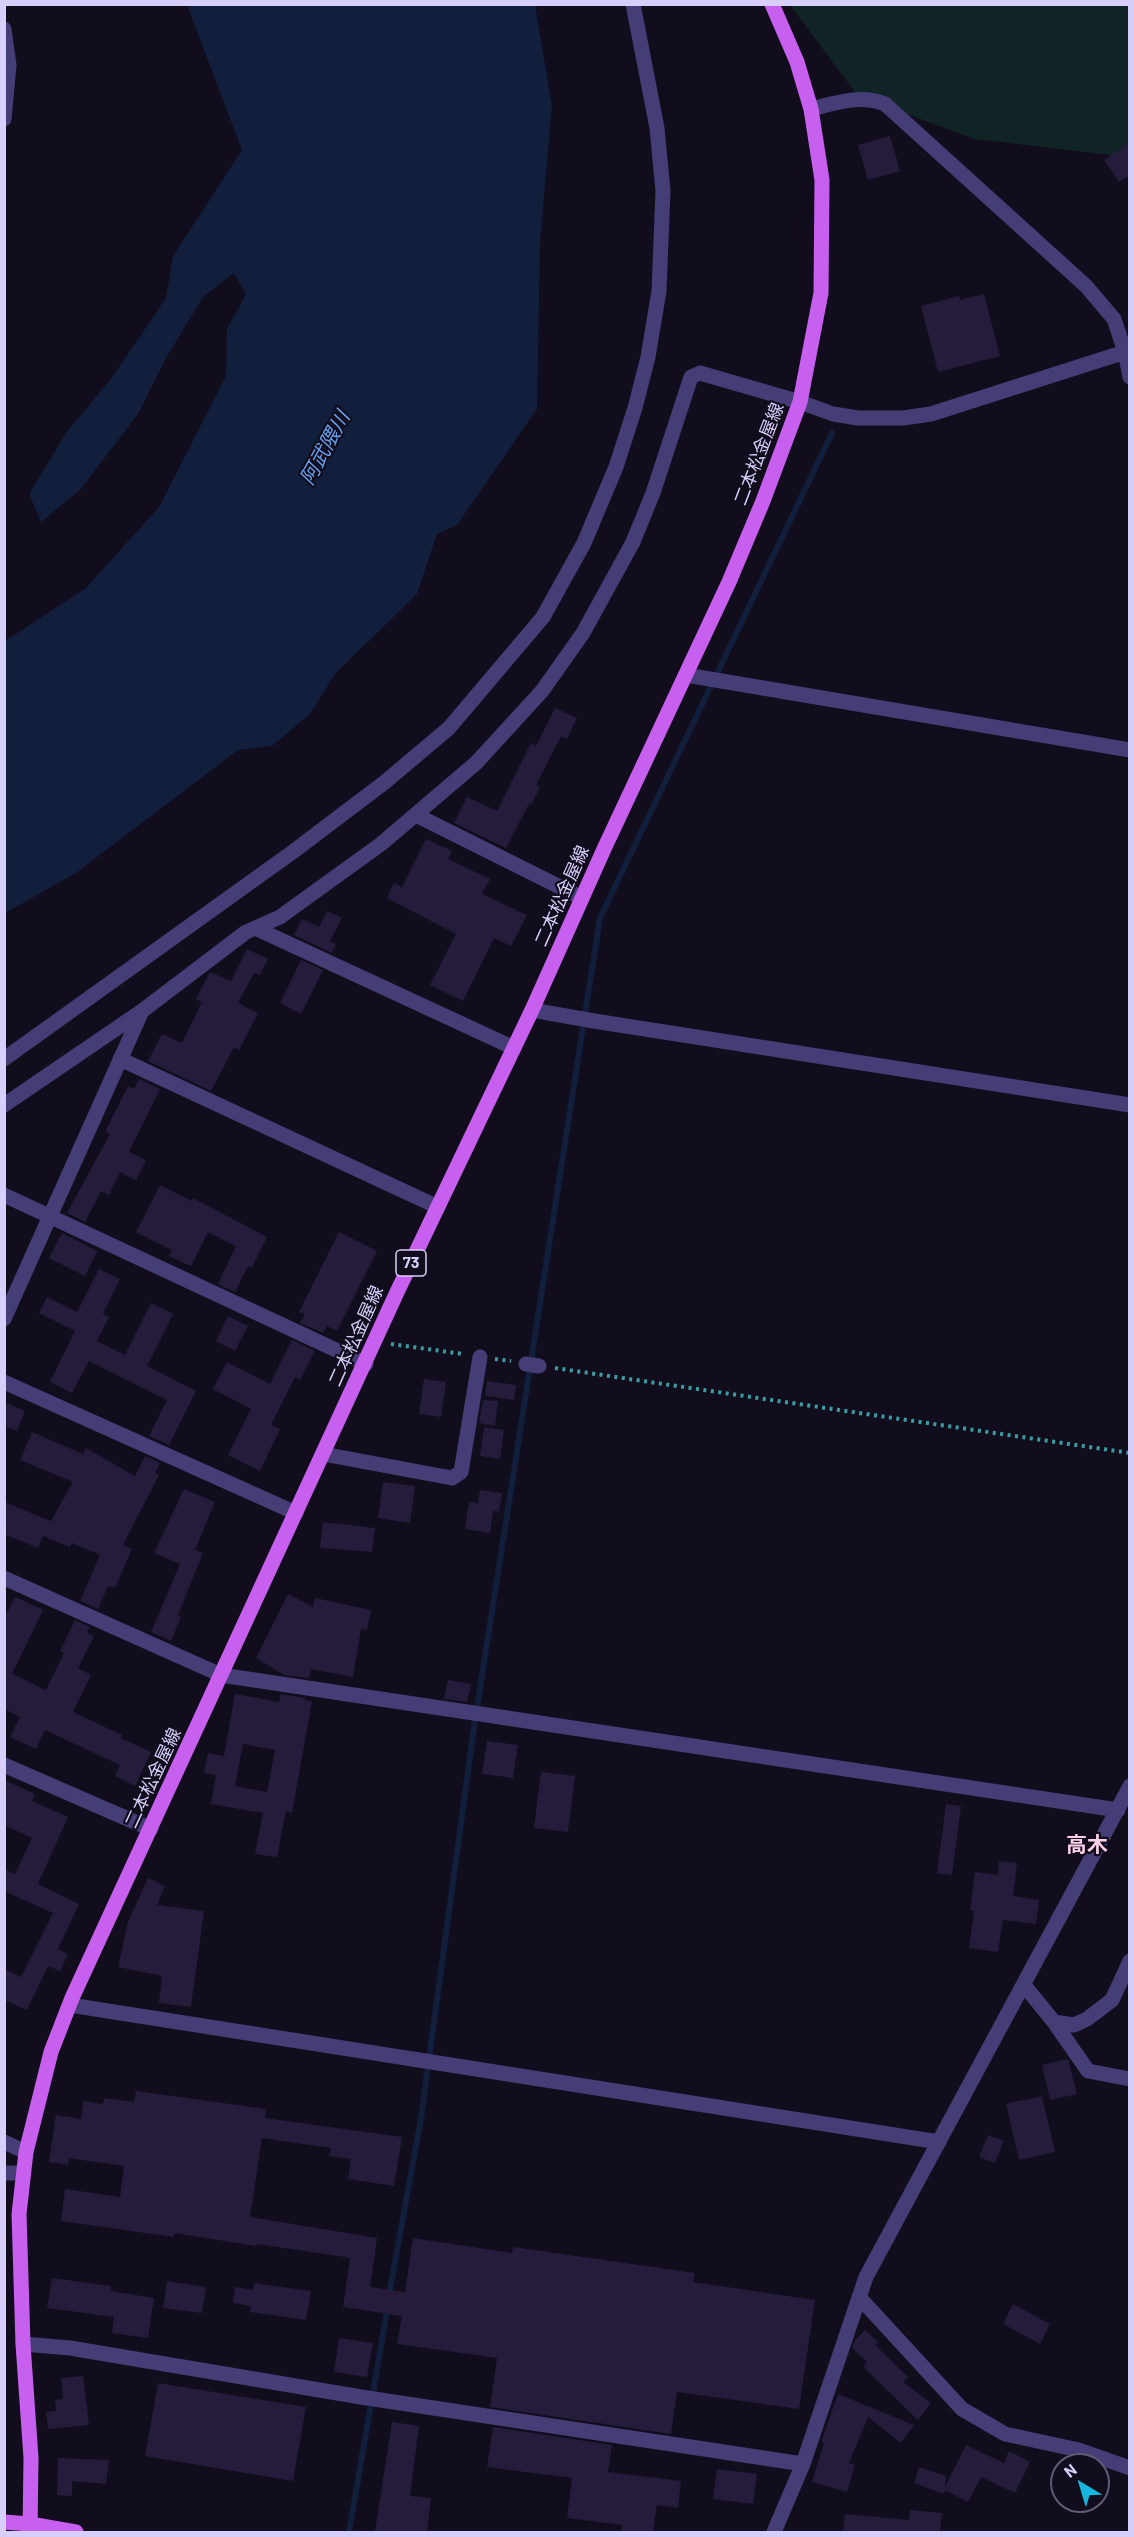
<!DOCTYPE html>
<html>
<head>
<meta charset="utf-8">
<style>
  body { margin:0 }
  #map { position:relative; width:1134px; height:2537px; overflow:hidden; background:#110d1c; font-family:Barlow,sans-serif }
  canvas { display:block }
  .frame { position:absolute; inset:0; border:6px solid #d7cefa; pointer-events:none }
  .north { position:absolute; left:1050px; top:2453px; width:60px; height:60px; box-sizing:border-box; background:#110d1c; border:2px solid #605a75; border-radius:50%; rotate:322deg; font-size:16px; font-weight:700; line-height:24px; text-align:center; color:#d7cefa }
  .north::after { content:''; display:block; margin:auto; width:21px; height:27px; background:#17b5dd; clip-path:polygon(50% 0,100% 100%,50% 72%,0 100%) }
</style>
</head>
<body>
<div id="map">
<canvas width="1134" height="2537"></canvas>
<div class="frame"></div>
<div class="north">N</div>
</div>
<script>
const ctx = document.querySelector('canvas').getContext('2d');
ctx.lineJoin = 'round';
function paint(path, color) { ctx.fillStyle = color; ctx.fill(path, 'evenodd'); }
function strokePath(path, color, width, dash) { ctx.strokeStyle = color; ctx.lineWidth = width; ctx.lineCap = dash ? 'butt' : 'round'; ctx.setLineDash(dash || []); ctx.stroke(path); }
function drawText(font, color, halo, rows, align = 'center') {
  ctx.font = font + ' Barlow,"Noto Sans JP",sans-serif'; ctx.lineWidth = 4.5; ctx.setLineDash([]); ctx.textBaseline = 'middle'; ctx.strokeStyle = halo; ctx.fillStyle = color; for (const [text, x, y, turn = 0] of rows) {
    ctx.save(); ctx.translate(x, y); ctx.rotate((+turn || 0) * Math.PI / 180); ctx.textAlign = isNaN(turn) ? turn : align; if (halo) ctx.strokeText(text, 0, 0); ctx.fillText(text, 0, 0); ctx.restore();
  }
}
paint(new Path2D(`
  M790 5H1129V157L974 139 858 96Z`), '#112425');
paint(new Path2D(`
  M187 5H535L552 106 540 242 537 409 457 525 437 534 417 594 335 674 310 714 272 746 238 750 76 873 5 913V641L86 588 159 507 226 376 227 329 246 294 234 273 203 297 166 358 138 414 80 490 41 522 29 494 66 433 113 376 166 298 173 256 242 150Z`), '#111e3c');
strokePath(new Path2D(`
  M389 2295 421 2118 474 1727 600 918 832 433
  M349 2532 388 2305`), '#111e3c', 6);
paint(new Path2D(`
  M890 136 900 171 868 180 858 145Z
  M1130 143V175L1119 182 1104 160Z
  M984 294 1000 356 938 372 921 306 959 296 960 300Z
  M555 708 577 718 567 739 561 736 536 785 540 787 531 805 529 804 506 848 454 823 467 797 497 811 531 743 536 746Z
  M426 839 452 851 448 859 490 879 482 894 527 915 511 946 494 938 463 1001 430 985 456 934 387 898 394 883 402 887Z
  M327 911 342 918 330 941 336 944 332 953 294 935 302 919 319 927Z
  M247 949 268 959 260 975 254 973 238 1003 258 1013 239 1050 234 1047 211 1091 148 1061 162 1034 182 1043 202 1002 196 999 210 972 231 981Z
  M301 960 323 970 301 1014 280 1003Z
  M139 1079 160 1089 129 1152 146 1160 136 1180 120 1172 109 1195 101 1191 85 1222 67 1213 110 1134 105 1132 128 1086 134 1089Z
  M160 1185 192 1201 193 1198 267 1237 252 1267 248 1266 235 1292 218 1284 236 1246 208 1232 191 1266 169 1256 172 1250 136 1232Z
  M339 1232 377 1251 337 1331 327 1326 323 1333 300 1323 305 1314 299 1312Z
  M62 1233 97 1251 85 1276 49 1258Z
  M99 1269 120 1279 103 1314 109 1317 97 1341 125 1355 151 1303 173 1314 147 1366 196 1391 169 1445 149 1436 167 1400 89 1361 72 1393 50 1382 75 1331 39 1313 47 1297 77 1312Z
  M228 1316 248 1326 235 1351 216 1341Z
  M292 1340 315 1351 300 1380 295 1377 271 1425 280 1429 260 1471 228 1455 251 1409 213 1389 227 1362 270 1384Z
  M424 1379 446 1382 441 1417 419 1414Z
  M487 1381 516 1385 514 1400 485 1396Z
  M483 1400 498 1401 495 1426 479 1423Z
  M4 1402 25 1411 17 1431 4 1426Z
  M484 1427 504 1430 500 1459 480 1456Z
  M32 1432 83 1454 86 1448 135 1476 145 1456 160 1463 155 1473 159 1475 123 1545 132 1549 115 1588 108 1586 98 1609 80 1601 100 1555 72 1543 70 1547 43 1536 38 1548 4 1534V1502L51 1521 73 1482 20 1460Z
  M383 1482 415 1486 410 1523 378 1518Z
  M184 1489 215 1502 195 1550 203 1553 178 1615 181 1617 171 1641 151 1632 180 1564 154 1553Z
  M480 1490 502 1493 499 1512 493 1511 490 1533 465 1529 469 1502 478 1503Z
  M323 1522 375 1528 372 1552 320 1548Z
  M288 1594 313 1607 315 1598 371 1610 367 1630 361 1629 353 1677 311 1669 309 1678 284 1675 256 1658Z
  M15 1597 43 1610 12 1674 46 1690 64 1653 60 1651 75 1620 90 1627 87 1633 94 1636 78 1668 91 1675 73 1712 122 1735 121 1738 151 1752 135 1786 115 1776 120 1765 45 1730 36 1749 10 1737 20 1717 4 1709V1619Z
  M448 1680 471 1684 467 1702 444 1699Z
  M235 1694 279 1702 281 1694 305 1698V1700L312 1701 292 1813 286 1811 277 1857 255 1854 263 1813 211 1804 216 1775 204 1773 208 1753 224 1756ZM243 1744 275 1750 267 1792 235 1786Z
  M487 1741 518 1745 513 1778 482 1774Z
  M541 1772 575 1776 568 1832 534 1828Z
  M4 1780 35 1794 32 1801 68 1817 38 1884 79 1904 58 1949 68 1954 60 1971 48 1966 27 2010 4 2000V1969L21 1977 53 1913 4 1891V1869L15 1874 32 1838 4 1825Z
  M946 1804 961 1806 952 1875 937 1873Z
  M999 1861 1017 1863 1013 1896 1039 1900 1036 1924 1003 1920 998 1952 969 1948 974 1911 970 1910 975 1872 998 1875Z
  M148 1878 165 1886 157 1905 204 1911 191 2007 159 2003 162 1976 118 1967 128 1922Z
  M1068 2059 1077 2094 1050 2100 1042 2065Z
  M136 2091 266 2109 265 2118 402 2137 394 2186 348 2179 351 2159 329 2156 331 2148 262 2138 250 2217 377 2238 370 2287 405 2292 413 2238 512 2253 513 2247 695 2273 693 2282 815 2300 799 2409 677 2392 671 2434 490 2407 497 2358 397 2344 402 2316 343 2307 350 2259 345 2257 257 2244 256 2246 175 2233 174 2237 61 2221 65 2189 120 2197 124 2166 69 2158 68 2165 49 2162 56 2115 81 2119 83 2101 103 2104 104 2098 134 2102Z
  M1042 2096 1055 2152 1019 2160 1006 2104Z
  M988 2135 1004 2141 995 2163 979 2157Z
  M52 2278 111 2286 110 2291 154 2298 148 2338 112 2333 114 2317 47 2308Z
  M167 2281 206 2287 202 2313 163 2308Z
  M254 2283 311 2291 306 2320 250 2312 251 2306 233 2303 235 2287 254 2290Z
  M1013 2304 1050 2324 1040 2344 1003 2324Z
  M865 2330 878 2342 875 2345 908 2377 903 2382 931 2403 918 2420 863 2367 867 2362 852 2348 855 2340Z
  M339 2338 373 2343 367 2377 334 2372Z
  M83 2376 89 2425 48 2429 46 2412 56 2411 55 2400 63 2399 61 2378Z
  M158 2383 306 2407 293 2481 145 2456Z
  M838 2394 914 2425 901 2443 868 2417 849 2463 855 2465 847 2492 812 2482 824 2443 821 2442Z
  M392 2422 419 2426 410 2496 431 2498 427 2532 375 2531Z
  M493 2427 612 2445 608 2472 681 2481 678 2508 657 2505 653 2532H621L622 2525 567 2518 572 2478 487 2467Z
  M966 2445 1004 2463 1009 2451 1030 2462 1015 2493 981 2477 968 2502 945 2490 944 2494 914 2483 919 2467 946 2476 945 2487Z
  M58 2458 109 2460 106 2484 72 2481V2496L57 2495Z
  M717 2469 757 2474 753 2504 713 2499Z
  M910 2510 942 2513 940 2532H843L845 2514 909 2520Z`), '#251c3b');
strokePath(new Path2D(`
  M391 1344 463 1354
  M495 1359 511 1361
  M555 1368 1130 1453`), '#399ea3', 4, [3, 4.5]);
strokePath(new Path2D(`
  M4 29 9 65 4 119
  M811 109C836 103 860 94 885 104L1086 286 1114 319 1125 352 1130 377
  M686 675 1130 750
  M416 815 582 898
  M255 928 514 1048
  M532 1010 594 1021 1130 1105
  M4 1059 294 851 385 782 449 728 543 617 584 543 616 467 635 408 648 357 659 291 663 191 657 128 633 4
  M120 1059 438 1207
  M4 1105 142 1011 246 932 280 917 381 844 476 763 542 691 583 633 633 542 653 493 691 377 700 373 800 402 833 414 858 418H903L931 414 1125 352
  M4 1195 366 1364
  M4 1319 142 1011
  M526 1364 539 1366
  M4 1382 296 1513
  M323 1454 452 1478 461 1472 480 1357
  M4 1578 221 1675 1118 1810
  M4 1765 151 1829
  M1024 1985 1054 2022 1088 2071 1130 2079
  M70 2005 939 2142
  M1054 2022 1074 2025 1087 2019 1112 2000 1130 1961
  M4 2142 26 2152
  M4 2173H23
  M859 2297 962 2409 1005 2434 1079 2450 1130 2468
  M23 2344 70 2348 361 2397 803 2464
  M774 2532 803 2464 866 2277 1130 1786`), '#453d76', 15);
strokePath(new Path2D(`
  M4 2522 30 2524 76 2532
  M30 2532 31 2458 23 2344 19 2214 26 2152 51 2052 72 1998 398 1290 532 1010 604 849 729 582 763 501 800 402 821 293 822 180 811 109 797 62 772 4`), '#c860ef', 15);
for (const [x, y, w] of [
  [411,1263,30]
]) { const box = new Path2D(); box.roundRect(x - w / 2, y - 13, w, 26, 4.5); ctx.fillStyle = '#110d1c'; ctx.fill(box); strokePath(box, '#d7cefa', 1.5); }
drawText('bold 16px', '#d7cefa', null, [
  ["73",411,1263]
]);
drawText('18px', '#d7cefa', '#110d1c', [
  ["二本松金屋線",759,454,-69],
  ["二本松金屋線",562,896,-66],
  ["二本松金屋線",356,1336,-66],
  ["二本松金屋線",153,1778,-65]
]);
drawText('italic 20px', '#66a2ef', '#110d1c', [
  ["阿武隈川",325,448,-61]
]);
drawText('bold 21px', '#fad0e6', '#110d1c', [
  ["高木",1087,1845]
]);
</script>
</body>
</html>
